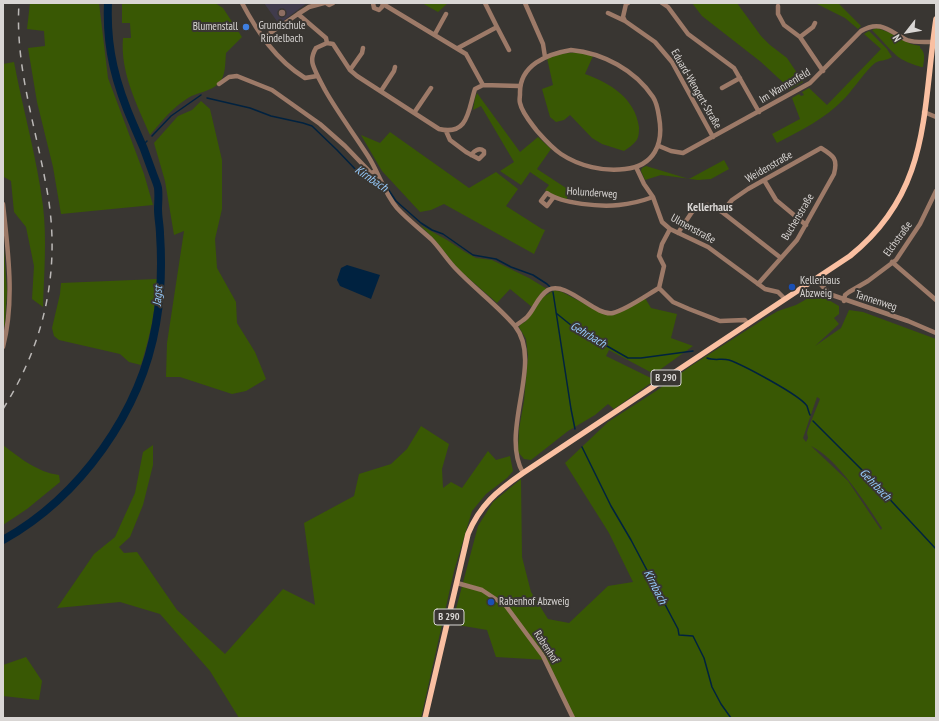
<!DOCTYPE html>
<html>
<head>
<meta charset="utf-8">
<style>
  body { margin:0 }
  #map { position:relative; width:939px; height:721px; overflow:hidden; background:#393632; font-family:"PT Sans Narrow",sans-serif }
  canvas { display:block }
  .frame { position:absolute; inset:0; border:4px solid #d9d6d4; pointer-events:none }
  .north { position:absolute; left:887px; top:12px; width:40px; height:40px; -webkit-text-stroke:3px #393632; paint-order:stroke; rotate:239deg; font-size:11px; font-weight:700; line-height:16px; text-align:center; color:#d9d6d4 }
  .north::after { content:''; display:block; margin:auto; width:14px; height:18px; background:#d9d6d4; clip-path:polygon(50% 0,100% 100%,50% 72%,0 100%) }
</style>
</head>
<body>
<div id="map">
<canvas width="939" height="721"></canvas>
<div class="frame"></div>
<div class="north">N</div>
</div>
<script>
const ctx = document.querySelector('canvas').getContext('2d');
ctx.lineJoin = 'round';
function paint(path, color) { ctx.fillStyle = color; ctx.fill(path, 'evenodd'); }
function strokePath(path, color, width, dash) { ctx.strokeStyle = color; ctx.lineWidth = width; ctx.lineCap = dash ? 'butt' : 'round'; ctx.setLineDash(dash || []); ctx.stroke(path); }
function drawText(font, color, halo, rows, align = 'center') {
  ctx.font = font + ' "PT Sans Narrow",sans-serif'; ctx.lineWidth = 4; ctx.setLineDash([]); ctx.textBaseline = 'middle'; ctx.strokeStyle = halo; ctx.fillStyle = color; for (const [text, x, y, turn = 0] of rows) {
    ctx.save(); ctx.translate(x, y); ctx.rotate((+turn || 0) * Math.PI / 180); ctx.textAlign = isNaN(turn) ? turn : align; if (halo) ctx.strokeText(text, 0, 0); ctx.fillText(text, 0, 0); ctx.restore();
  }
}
paint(new Path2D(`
  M264 3H307L279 24Z`), '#403b4c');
paint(new Path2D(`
  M30 3H99L108 78 144 174 153 205 61 214 53 167 37 102 28 48 45 46 44 31 27 29Z
  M122 3H215L223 8 242 37 226 53C225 63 226 76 219 83 211 92 197 92 188 98 172 108 162 121 150 135 137 105 120 72 123 38H131L130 23H122Z
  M422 3H448L438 12Z
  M692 3H737L761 36 770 45 787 58 803 82 789 90 788 87 761 62 702 16Z
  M815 3H838L861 26 858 29 845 18Z
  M877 28 888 32 911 44 920 46V48C926 52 924 60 923 67 918 67 901 60 897 56 888 48 880 38 872 30Z
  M869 31 887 49 892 57C886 61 880 60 875 63 866 70 853 90 844 99 825 119 801 130 777 143L772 134 800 119 792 98 799 94 801 96 804 95 802 92 809 88 827 105 881 49 864 34Z
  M578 52 593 56 585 74C610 83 635 98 639 127 639 131 639 138 636 141 633 145 628 148 624 151L602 144 592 138 570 115 564 120 556 122 550 117 542 89 553 85 547 58 560 54Z
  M14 62C23 110 37 158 43 206 47 239 44 274 43 307L32 299 34 266 26 227 14 212 11 181 4 177 3 172V64Z
  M477 93 520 152 538 137 551 149 537 169 566 188 568 192 567 199 554 196 545 190 549 185 530 172 521 185 500 171 514 162 481 106 473 110 475 98Z
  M201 101 210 109 222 160V209L215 239 217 268 236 302 237 323 255 352 266 379 246 391 232 394 180 377H166L167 343 184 231 174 235 165 181 154 143 178 116 192 110Z
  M390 132 469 188 496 172 518 189 506 206 542 229 545 230 534 254 444 204 431 210 420 212 382 171 361 135 380 143Z
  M724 160 729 169 711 179 698 180 661 175 645 180 641 171 642 168 646 166 689 179Z
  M420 225 447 240 465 252 476 258 492 260 529 278 547 289 540 294 532 307 510 289 497 303 458 269 435 240Z
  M3 236 7 291 5 324 3 332Z
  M157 279C156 309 150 336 141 365L129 362 120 354 59 340 54 336 52 328 60 294 61 283Z
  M555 290 562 292 604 314 614 315 645 298 651 308 677 314 671 338 693 346 654 374 609 350 606 356 655 380 614 409 608 404 595 415 568 431 531 460 524 459 518 452 519 429 524 401 528 356 526 339 519 327 521 324 525 322 530 316 543 297Z
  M820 295 839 306V314L834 318 839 324 815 346 841 328 849 310 863 312 936 339V718H574L547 660 496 657 487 630 452 624 478 526 493 502 521 479 522 557 531 592 548 619 569 623 608 586 633 582 609 533 565 463 608 422 656 391 691 366 764 319 778 311 796 305 812 296ZM817 397 820 399 808 429 807 433 808 438 806 442 803 438ZM811 446C837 458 866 504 882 528L881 530 848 481Z
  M421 426 449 444 442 469 443 488 451 482 462 488 488 451 496 460 510 456 513 471 507 478 486 494 472 511 454 571 421 718H239L210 671 160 614 120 602 57 608 94 554 115 537 135 493 143 452 153 445V465L143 505 130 537 119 547 124 553 137 552 177 610 225 654 283 589 315 605 304 523 354 496 359 474 391 464 407 449Z
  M3 445C20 458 37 472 59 475L60 482 27 509 3 525Z
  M26 657 42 681 39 700 3 696V665Z`), '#395804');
paint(new Path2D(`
  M347 265 380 275 371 299 340 286 337 280 341 268Z`), '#002240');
strokePath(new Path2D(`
  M207 98 250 108 271 116 303 123 312 126 337 150 357 171 377 186 383 187
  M152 136 171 116 201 95
  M143 145 147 141
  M386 188 388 189 396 201 421 223 432 230 443 234 473 255 496 259 511 267 533 275 547 284 550 287
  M553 292 571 409 575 429
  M556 313 572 326 628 358H641L693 351
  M707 358C714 361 722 358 729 360 743 365 800 395 807 406 808 409 809 413 810 415
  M813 421 869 477 936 549
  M582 447 611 506 631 540 678 629 679 635 693 636 704 658 712 687 721 704 731 718`), '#002240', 1.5);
strokePath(new Path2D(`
  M3 540C80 497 141 412 156 324 161 295 162 263 160 234 160 226 158 218 158 209 158 203 159 195 158 188 157 183 154 177 152 171 147 156 141 141 134 126 116 85 106 49 108 3`), '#002240', 8);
strokePath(new Path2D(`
  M242 3C258 33 276 60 305 78L317 76
  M326 3 329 5 333 3
  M373 3 374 8 379 10 382 7 383 3
  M525 3 543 44 545 57
  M662 3 668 7 688 34 734 68 759 112
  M383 4 466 54 483 85
  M778 6V14L784 25 800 37 823 71
  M608 13 625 21 655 42 672 62 713 137
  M298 14 326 38 327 43
  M625 21 623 17 626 4 628 3
  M497 27 509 50
  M435 34 446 14
  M800 37 813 27 815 23
  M263 38 298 14 309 7 324 3
  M458 48 497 27 485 3
  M571 50C603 53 635 70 653 97 657 103 658 110 659 117 664 144 654 166 625 169 604 172 579 166 561 154 552 148 545 140 537 131 531 123 522 113 520 103 519 100 520 97 520 94 519 65 547 54 571 50Z
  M350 70 362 53 363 48
  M219 84 229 77 237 76 272 90 320 124 345 146 371 173 376 171
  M519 86 483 85 475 89C468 110 469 136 439 129L357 76 350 70 333 44 327 43 316 48C313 53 311 59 313 65 316 74 321 82 325 90 338 113 354 134 368 156 379 173 384 193 397 208 407 219 420 229 431 239 440 248 447 260 456 269 475 289 497 305 515 326 544 363 499 430 523 473
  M722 88 740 78
  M381 91 394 71 395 67
  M924 112 936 117
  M414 113 431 88
  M446 131 450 140 466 152 479 159 484 154V151C479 147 474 151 471 155
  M659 146 671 151 683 153 810 83 861 31C881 19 890 32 907 40 915 43 924 42 933 42
  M636 167 644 184 653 197 662 222 670 229 708 247 765 289 778 292 785 299
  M764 180 776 200 806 225
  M553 198 547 206 541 201 547 193C562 204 601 207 619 205 630 204 642 201 653 197
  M3 204C8 252 15 300 3 347
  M722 212 732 200 748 189 821 148C834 156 838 159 834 174L797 240 758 284
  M670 229 662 244 659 256 664 266 659 288 673 302 689 309 720 321 745 320 748 324
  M678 233 692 212 699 206 708 205 722 212 781 258
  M892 262 936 300
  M816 279 824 288 832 295 908 321 936 333
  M844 301 845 295 849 292 868 281 896 260 920 224 936 191
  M515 326C519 323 524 320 527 317 535 309 537 297 548 290 567 280 595 317 613 313 626 310 647 295 659 288
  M457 583 482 590 506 606 543 656 573 718`), '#9d7a68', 4.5);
strokePath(new Path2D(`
  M425 718 468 534C480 505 497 491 523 473L850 256C931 191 922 112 936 19`), '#fac0a2', 5.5);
strokePath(new Path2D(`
  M3 409C46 341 62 265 46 185 35 124 15 66 19 3`), '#bbb8b6', 1.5, [7, 7]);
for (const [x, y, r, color] of [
  [282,13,4,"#8d6e63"],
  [246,27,4,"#3f7fe0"],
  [792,287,4,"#1a4fb4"],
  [491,602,4,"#1a4fb4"]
]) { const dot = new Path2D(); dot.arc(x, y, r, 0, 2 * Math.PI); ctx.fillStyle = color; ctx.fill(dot); strokePath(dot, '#393632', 1.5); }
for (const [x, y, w] of [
  [666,378,30],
  [449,617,30]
]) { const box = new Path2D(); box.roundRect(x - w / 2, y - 8, w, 16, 3); ctx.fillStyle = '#393632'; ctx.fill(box); strokePath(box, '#d9d6d4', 1); }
drawText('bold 10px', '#d9d6d4', null, [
  ["B 290",666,378],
  ["B 290",449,617]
]);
drawText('11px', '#d9d6d4', '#393632', [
  ["Grundschule",282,26,"center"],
  ["Rindelbach",282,39,"center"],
  ["Blumenstall",238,27,"right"],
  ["Kellerhaus",800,281],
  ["Abzweig",800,294],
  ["Rabenhof Abzweig",499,602]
], 'left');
drawText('11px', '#d9d6d4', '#393632', [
  ["Im Wannenfeld",785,86,-31],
  ["Eduard-Wengert-Straße",696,89,60],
  ["Weidenstraße",769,167,-30],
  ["Holunderweg",592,193,4],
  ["Buchenstraße",798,217,-59],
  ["Ulmenstraße",693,229,29],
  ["Elchstraße",898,239,-54],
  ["Tannenweg",876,301,18],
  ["Rabenhof",546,647,57]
]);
drawText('italic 12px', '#96c9f9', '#393632', [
  ["Kirnbach",371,179,34],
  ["Jagst",158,296,-86],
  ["Gehrbach",588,335,31],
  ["Gehrbach",875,485,46],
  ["Kirnbach",655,587,63]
]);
drawText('bold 12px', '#d9d6d4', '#393632', [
  ["Kellerhaus",710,208]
]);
</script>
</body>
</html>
